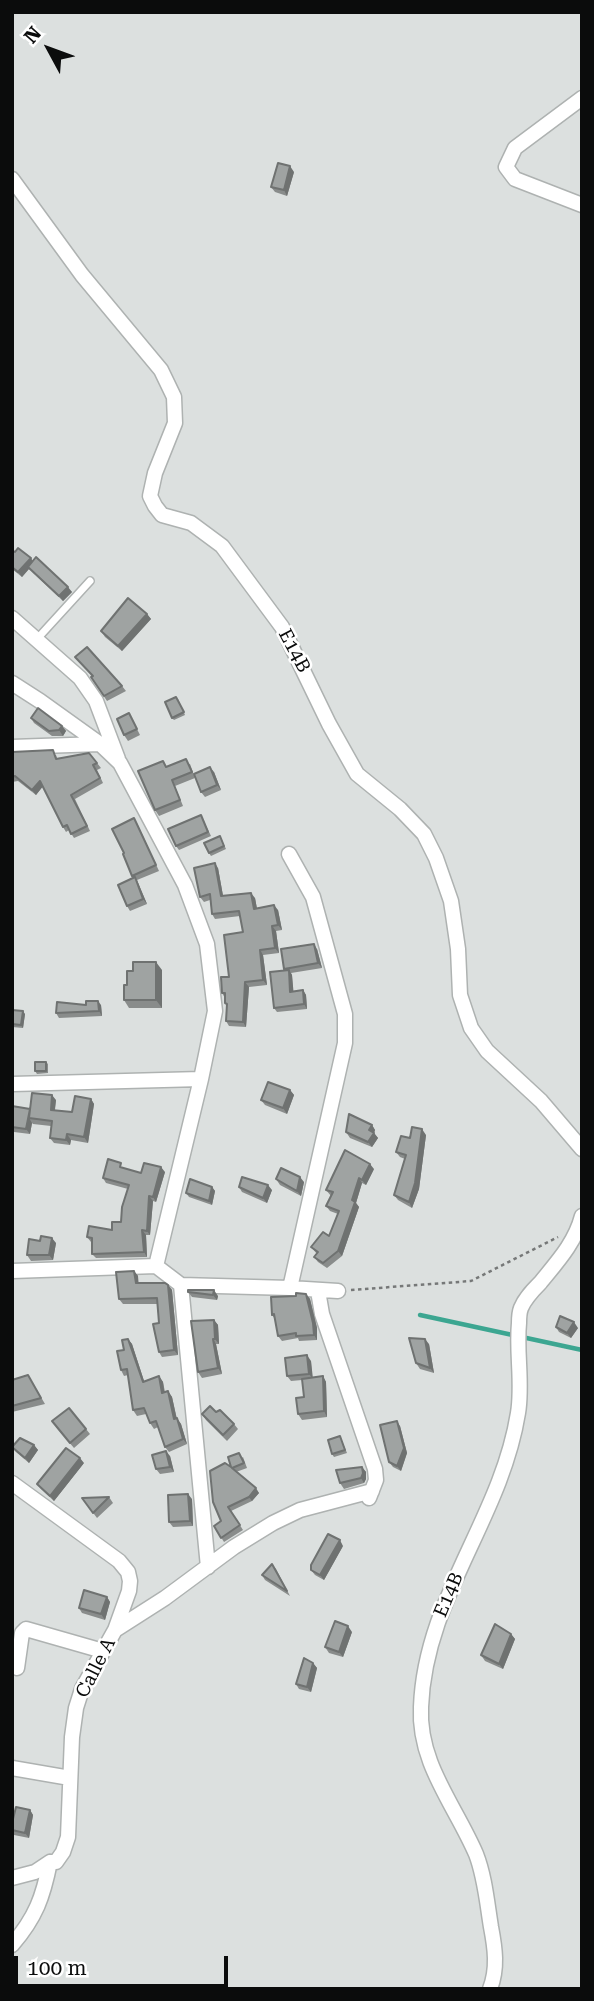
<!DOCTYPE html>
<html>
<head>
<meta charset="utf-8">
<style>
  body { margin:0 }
  #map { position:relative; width:594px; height:2001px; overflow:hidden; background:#dce0df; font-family:"Roboto Serif",serif }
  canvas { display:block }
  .frame { position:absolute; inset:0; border:14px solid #0b0c0c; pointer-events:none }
  .north { position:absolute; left:14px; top:14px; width:70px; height:70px; -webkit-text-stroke:5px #fff; paint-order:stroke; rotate:311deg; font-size:19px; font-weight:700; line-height:28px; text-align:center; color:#0b0c0c }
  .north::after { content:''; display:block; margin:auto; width:24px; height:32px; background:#0b0c0c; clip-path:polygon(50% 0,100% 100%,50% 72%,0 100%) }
  .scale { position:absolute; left:14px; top:1956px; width:214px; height:32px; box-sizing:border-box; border:4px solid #0b0c0c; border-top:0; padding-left:9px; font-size:21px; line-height:24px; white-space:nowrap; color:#0b0c0c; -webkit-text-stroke:5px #fff; paint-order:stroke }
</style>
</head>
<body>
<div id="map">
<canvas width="594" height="2001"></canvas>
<div class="frame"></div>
<div class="north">N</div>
<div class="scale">100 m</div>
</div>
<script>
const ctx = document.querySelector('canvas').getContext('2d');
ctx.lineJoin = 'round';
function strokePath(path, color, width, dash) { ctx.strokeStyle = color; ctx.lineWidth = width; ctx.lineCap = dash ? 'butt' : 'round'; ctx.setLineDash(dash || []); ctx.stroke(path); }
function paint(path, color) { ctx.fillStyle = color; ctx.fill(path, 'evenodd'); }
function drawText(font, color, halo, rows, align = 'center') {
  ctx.font = font + ' "Roboto Serif",serif'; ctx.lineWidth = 5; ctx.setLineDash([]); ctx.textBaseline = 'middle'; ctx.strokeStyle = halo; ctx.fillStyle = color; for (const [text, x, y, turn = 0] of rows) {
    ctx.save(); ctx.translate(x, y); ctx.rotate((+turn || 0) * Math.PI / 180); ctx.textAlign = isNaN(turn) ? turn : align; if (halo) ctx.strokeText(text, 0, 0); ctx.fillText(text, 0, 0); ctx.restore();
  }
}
strokePath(new Path2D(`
  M420 1315 582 1350`), '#3ca691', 4.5);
const service = new Path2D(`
  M37 639 90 581`);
const minor = new Path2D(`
  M582 98 515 148 506 167 515 179 582 205
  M12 179 82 275 161 370 174 397 175 423 155 473 150 496 155 506 162 515 191 523 222 546 282 627 329 724 357 774 400 809 424 834 436 858 451 901 458 949 460 995 471 1028 487 1051 541 1101 582 1149
  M12 618 80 678 96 701 118 759
  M12 683 40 701 100 744 120 763 185 885 207 944 215 1011 201 1079 156 1266
  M12 747 100 744
  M289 854 313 897 345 1014V1043L290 1288
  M12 1084 201 1079
  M12 1271 156 1266 181 1285 290 1288 338 1291
  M181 1285 208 1567
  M318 1291 322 1314 375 1469 376 1480 369 1498
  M12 1483 119 1561 128 1572 130 1581 129 1591 115 1630 82 1689 76 1708 72 1737 68 1837 63 1852 56 1862H50L35 1872 12 1878
  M115 1630 165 1598 234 1547 273 1523 300 1510 372 1491
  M17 1668 22 1633 26 1629 103 1651
  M12 1768 70 1778
  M12 1945C36 1917 43 1897 50 1862
  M490 1989C498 1968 495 1948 491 1927 487 1903 485 1877 476 1854 455 1805 418 1763 421 1707 425 1598 501 1519 518 1413 523 1383 516 1353 519 1323 519 1318 519 1313 521 1308 525 1298 533 1290 540 1283 557 1262 575 1243 582 1216`);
strokePath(service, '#aeb2b1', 10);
strokePath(minor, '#aeb2b1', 17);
strokePath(new Path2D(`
  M351 1290 471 1281 558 1237`), '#767878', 2.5, [3.5, 3.5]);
strokePath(service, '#fff', 7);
strokePath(minor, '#fff', 14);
paint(new Path2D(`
  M294 172 287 196 275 192 271 187Z
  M12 550 33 561 72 592 63 601 29 569 22 577 12 569Z
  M147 614 151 619 122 651 105 637 101 631Z
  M75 657 122 686 126 691 107 701 91 677H93Z
  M178 699 185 715 174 720 172 718Z
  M129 713 140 735 128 741 124 735Z
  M31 718 62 726 66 731 63 736H52L34 723Z
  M12 752 56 755 57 758 97 763 101 768 97 770 103 783 75 799 90 831 74 838 69 830 66 832 63 827 43 786 36 795 18 781 12 782Z
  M190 764 195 778 175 786 183 806 159 816 155 810 167 767Z
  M214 772 221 790 205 797 201 792Z
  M201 815 211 836 179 850 176 846Z
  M137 823 159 871 137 880 147 904 130 911 127 906 133 878 124 853Z
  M220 836 226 849 211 856 209 853Z
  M218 868 223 896 255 898 257 909 278 910 282 930 276 931 279 953 263 955 267 985 249 987 246 1027 229 1026 226 1021 227 1006 225 1003V998L222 993 229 977 243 932 240 916 215 919 212 914 210 900 204 902 200 897Z
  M317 949 322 968 291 973 292 975 293 992 303 990 306 995 307 1009 277 1012 274 1008 286 970 284 969Z
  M162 970V1008H129L124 1000 127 985Z
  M86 1005H101L102 1016 59 1018 56 1013Z
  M12 1010 25 1014 23 1028 12 1027Z
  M46 1062 48 1064V1073L37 1074 35 1071Z
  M290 1090 294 1095 287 1114 265 1105 261 1100Z
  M91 1099 94 1104 88 1143 71 1140 70 1145 54 1143 50 1138 51 1126 33 1124 32 1123 30 1134 14 1132 12 1129V1106L30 1109 56 1100 55 1110 72 1112Z
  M372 1125 375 1130 374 1133 378 1138 372 1147 350 1138 346 1132Z
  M426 1135 419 1189 412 1208 398 1200 394 1195 405 1159 400 1157 396 1152 410 1138Z
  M124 1168 141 1173 165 1172 156 1202 153 1201 150 1235H146L147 1257 96 1258 92 1254V1242H91L87 1237 112 1230 121 1222 128 1189 106 1183 103 1178Z
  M374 1169 366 1185 362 1183 356 1203 359 1207 342 1256 327 1268 318 1262 314 1257 317 1254 311 1247 329 1236 338 1214 330 1211 326 1206 331 1196 326 1190Z
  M276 1179 304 1182 301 1196 280 1185Z
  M212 1187 215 1191 212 1205 189 1197 186 1193Z
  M239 1187 272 1190 267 1203 242 1192Z
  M40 1241 56 1243 53 1260 31 1261 27 1255Z
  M134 1271 138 1276V1283L168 1285 172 1290 178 1355 162 1357 159 1352V1323L157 1304H123L119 1299Z
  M188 1292 218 1296 217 1300 192 1297Z
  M306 1294 310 1299 317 1328V1340L299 1341 298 1338 282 1341 278 1336 275 1319 272 1315 296 1296Z
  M214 1320 218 1325 219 1344H216L222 1374 202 1378 198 1372Z
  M556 1327 578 1328 571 1338 559 1332Z
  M128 1339 132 1344 144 1381 159 1376 163 1382 165 1392 168 1391 172 1397 177 1419 181 1424 187 1444 169 1452 165 1447 158 1427 154 1429 150 1423 146 1414 137 1416 133 1410 128 1375 124 1376 121 1370 124 1350Z
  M429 1344 434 1373 420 1369 416 1363Z
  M311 1361 312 1378 323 1376 326 1382 327 1417 302 1420 298 1414 304 1397 302 1380 291 1381 287 1376Z
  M28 1375 45 1404 12 1412V1380Z
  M216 1412 234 1424 238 1429 227 1441 206 1420 202 1414Z
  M400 1426 407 1453 401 1471 393 1467 389 1462Z
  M56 1427 86 1429 90 1434 74 1448Z
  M340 1436 347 1453 334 1457 332 1454Z
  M34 1445 38 1450 29 1463 16 1452 12 1447Z
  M170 1456 174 1472 160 1474 156 1469Z
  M243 1457 247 1468 236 1472 259 1493 252 1501 231 1511 243 1530 224 1542 214 1526 221 1521 231 1467Z
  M84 1463 54 1501 41 1489 37 1484Z
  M362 1467 366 1472V1479L364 1483 344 1489 340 1483Z
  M109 1497 113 1503 97 1518 82 1498Z
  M192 1499 193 1526 173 1527 169 1522Z
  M343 1546 324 1580 315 1575 311 1570Z
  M272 1564 276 1569 290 1596 265 1580 262 1575Z
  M107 1597 110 1602 105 1620 82 1613 79 1608Z
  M352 1632 343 1657 329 1653 325 1647Z
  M511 1634 515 1639 503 1669 485 1661 481 1655Z
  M313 1663 317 1668 311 1692 299 1689 296 1684Z
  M30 1810 33 1815 29 1838 14 1835 12 1832V1823Z`), '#898c8b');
paint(new Path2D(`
  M290 166 294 172 287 196 284 190Z
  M31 558 34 563 22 577 18 572Z
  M68 587 72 592 63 601 59 596Z
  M147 614 151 619 122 651 118 646Z
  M62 726 66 731 63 736 59 730Z
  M210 767 214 772 221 790 217 785Z
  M40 781 44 785 36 795 32 790Z
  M215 863 218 868 224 901 221 896Z
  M135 877 138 883 147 904 143 899Z
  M251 893 255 898 258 914 254 909Z
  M274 905 278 910 282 930 278 925Z
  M272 926 276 931 279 953 275 948Z
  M314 944 317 949 322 968 318 963Z
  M260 950 263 955 267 985 263 980Z
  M156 962 162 970V1008L156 1000Z
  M289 970 292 975 294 997 290 992Z
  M245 982 249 987 246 1027 243 1022Z
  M303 990 306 995 307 1009 304 1004Z
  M98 1001 101 1005 102 1016 99 1011Z
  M23 1011 25 1014 23 1028 21 1025Z
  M290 1090 294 1095 287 1114 283 1108Z
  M52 1095 56 1100 54 1115 51 1110Z
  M91 1099 94 1104 88 1143 84 1137Z
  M30 1109 29 1118 32 1123 30 1134 26 1129Z
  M372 1125 375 1130 374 1133 378 1138 372 1147 368 1142 369 1130Z
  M422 1129 426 1135 419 1189 412 1208 409 1202Z
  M67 1134 71 1140 70 1145 66 1140Z
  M370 1164 374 1169 366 1185 362 1180Z
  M161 1167 165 1172 156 1202 153 1197Z
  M300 1177 304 1182 301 1196 297 1191Z
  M359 1178 362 1183 356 1203 359 1207 342 1256 338 1251Z
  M268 1185 272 1190 267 1203 263 1198Z
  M212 1187 215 1191 212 1205 209 1201Z
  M149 1196 153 1201 150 1235 147 1231Z
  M142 1230 146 1235 147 1257 144 1252Z
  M52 1238 56 1243 53 1260 49 1255Z
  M134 1271 138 1276 139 1288 136 1283Z
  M168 1285 172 1290 178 1355 174 1350Z
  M214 1290 218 1296 217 1300 213 1295Z
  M306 1294 310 1299 317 1328V1340L314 1335Z
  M214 1320 218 1325 219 1344 215 1339Z
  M574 1322 578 1328 571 1338 567 1333Z
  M128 1339 132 1344 146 1387 143 1382Z
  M213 1339 216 1344 222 1374 218 1368Z
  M425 1339 429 1344 434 1373 430 1368Z
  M307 1355 311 1361 313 1379 309 1374Z
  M159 1376 163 1382 165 1398 162 1393Z
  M323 1376 326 1382 327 1417 324 1411Z
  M168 1391 172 1397 178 1425 174 1419Z
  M177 1418 181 1424 187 1444 183 1439Z
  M397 1421 400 1426 407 1453 401 1471 397 1466Z
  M34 1445 38 1450 29 1463 25 1458Z
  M166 1451 170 1456 174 1472 170 1467Z
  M80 1458 84 1463 54 1501 50 1496Z
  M362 1467 366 1472V1479L364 1483 361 1478Z
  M256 1488 259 1493 252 1501 249 1497Z
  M188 1494 192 1499 193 1526 190 1521Z
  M340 1540 343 1546 324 1580 320 1575Z
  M107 1597 110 1602 105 1620 101 1614Z
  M348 1626 352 1632 343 1657 339 1652Z
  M511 1634 515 1639 503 1669 499 1664Z
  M313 1663 317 1668 311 1692 307 1687Z
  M30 1810 33 1815 29 1838 25 1833Z`), '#6f7271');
const building = new Path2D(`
  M278 163 290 166 284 190 271 187Z
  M18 548 31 558 18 572 12 567V550L15 552Z
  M36 557 68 587 59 596 28 567Z
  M128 598 147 614 118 646 101 631Z
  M87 647 122 686 104 696 91 677 93 676 75 657Z
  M176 697 184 712 172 718 165 702Z
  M38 708 62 726 59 730 49 731 31 718Z
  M129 713 137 729 124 735 117 719Z
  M53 750 56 759 89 753 97 763 93 765 100 778 71 795 87 826 71 834 67 825 63 827 40 781 32 790 15 776 12 777V752Z
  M186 759 192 772 172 780 180 800 155 810 138 771 163 761 166 767Z
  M210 767 217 785 201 792 194 774Z
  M201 815 208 832 176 846 168 829Z
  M134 818 156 865 132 876 123 854 124 853 112 829Z
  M220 836 224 846 209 853 204 843Z
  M215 863 221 896 251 893 254 909 274 905 278 925 272 926 275 948 260 950 263 980 245 982 243 1022 226 1021 227 1004 225 1003V993H222L221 977H229L224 935 243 932 239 911 212 914 210 894 200 897 194 868Z
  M135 877 143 899 127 906 118 885Z
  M314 944 318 963 284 969 281 949Z
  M133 962H156V1000H124V985H127V971H133Z
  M289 970 290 992 303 990 304 1004 274 1008 270 972Z
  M86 1001H98L99 1011 56 1013 57 1002 86 1005Z
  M12 1010 23 1011 21 1025 12 1024Z
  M35 1062H46V1071H35Z
  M268 1082 290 1090 283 1108 261 1100Z
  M32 1093 52 1095 51 1110 72 1112 75 1096 91 1099 84 1137 67 1134 66 1140 50 1138 52 1121 29 1118Z
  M12 1106 30 1109 26 1129 12 1127Z
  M349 1114 372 1125 369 1130 374 1133 368 1142 346 1132Z
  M412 1127 422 1129 415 1183 409 1202 394 1195 406 1155 396 1152 401 1136 410 1138Z
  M345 1150 370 1164 362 1180 359 1178 352 1200 355 1202 338 1251 323 1263 314 1257 318 1252 311 1247 323 1232 329 1236 339 1211 326 1206 333 1192 326 1190Z
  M108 1159 121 1163 120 1167 141 1173 144 1163 161 1167 153 1197 149 1196 147 1231 142 1230 144 1252 92 1254V1238L87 1237 89 1226 112 1230V1222H121L122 1207 129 1185 103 1178Z
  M281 1168 300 1177 297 1191 276 1179Z
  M242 1177 268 1185 263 1198 239 1187Z
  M190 1179 212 1187 209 1201 186 1193Z
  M41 1236 52 1238 49 1255H27L29 1239 40 1241Z
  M134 1271 136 1283H165L168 1285 174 1350 159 1352 153 1324 159 1323 157 1298 119 1299 116 1272Z
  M188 1290H214L213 1295 188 1292Z
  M296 1293 306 1294 313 1323 314 1335 296 1336V1333L278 1336 274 1314 272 1315 271 1297 296 1296Z
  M560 1316 574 1322 567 1333 556 1327Z
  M214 1320 215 1339H213L218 1368 198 1372 191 1321Z
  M409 1338 425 1339 430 1368 416 1363Z
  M128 1339 143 1382 159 1376 162 1393 168 1391 174 1419 177 1418 183 1439 165 1447 156 1421 150 1423 144 1408 133 1410 127 1369 121 1370 117 1351 124 1350 122 1340Z
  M307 1355 309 1374 287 1376 285 1358Z
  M28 1375 41 1398 12 1406V1380Z
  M323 1376 324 1411 298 1414 296 1398 304 1397 302 1379Z
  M210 1406 216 1412 220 1410 234 1424 223 1435 202 1414Z
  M69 1408 86 1429 70 1443 52 1421Z
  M397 1421 404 1448 397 1466 389 1462 380 1425Z
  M340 1436 345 1450 332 1454 328 1440Z
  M20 1438 34 1445 25 1458 12 1447Z
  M66 1448 80 1458 50 1496 37 1484Z
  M166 1451 170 1467 156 1469 152 1455Z
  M239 1453 244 1463 232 1468 256 1488 249 1497 228 1507 240 1525 221 1538 214 1526 221 1521 213 1502 210 1471 225 1463 231 1467 228 1457Z
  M362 1467 363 1473 361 1478 340 1483 336 1470Z
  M188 1494 190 1521 169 1522 168 1495Z
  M109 1497 93 1513 82 1498Z
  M328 1534 340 1540 320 1575 311 1570V1565Z
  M272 1564 287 1591 262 1575Z
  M84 1590 107 1597 101 1614 79 1608Z
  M335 1621 348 1626 339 1652 325 1647Z
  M495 1624 511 1634 499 1664 481 1655Z
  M304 1658 313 1663 307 1687 296 1684Z
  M16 1807 30 1810 25 1833 12 1830V1823Z`);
paint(building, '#9fa3a2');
strokePath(building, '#6f7271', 2);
drawText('19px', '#0b0c0c', '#fff', [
  ["E14B",294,651,62],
  ["E14B",449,1595,-67],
  ["Calle A",96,1668,-63]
]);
</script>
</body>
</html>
